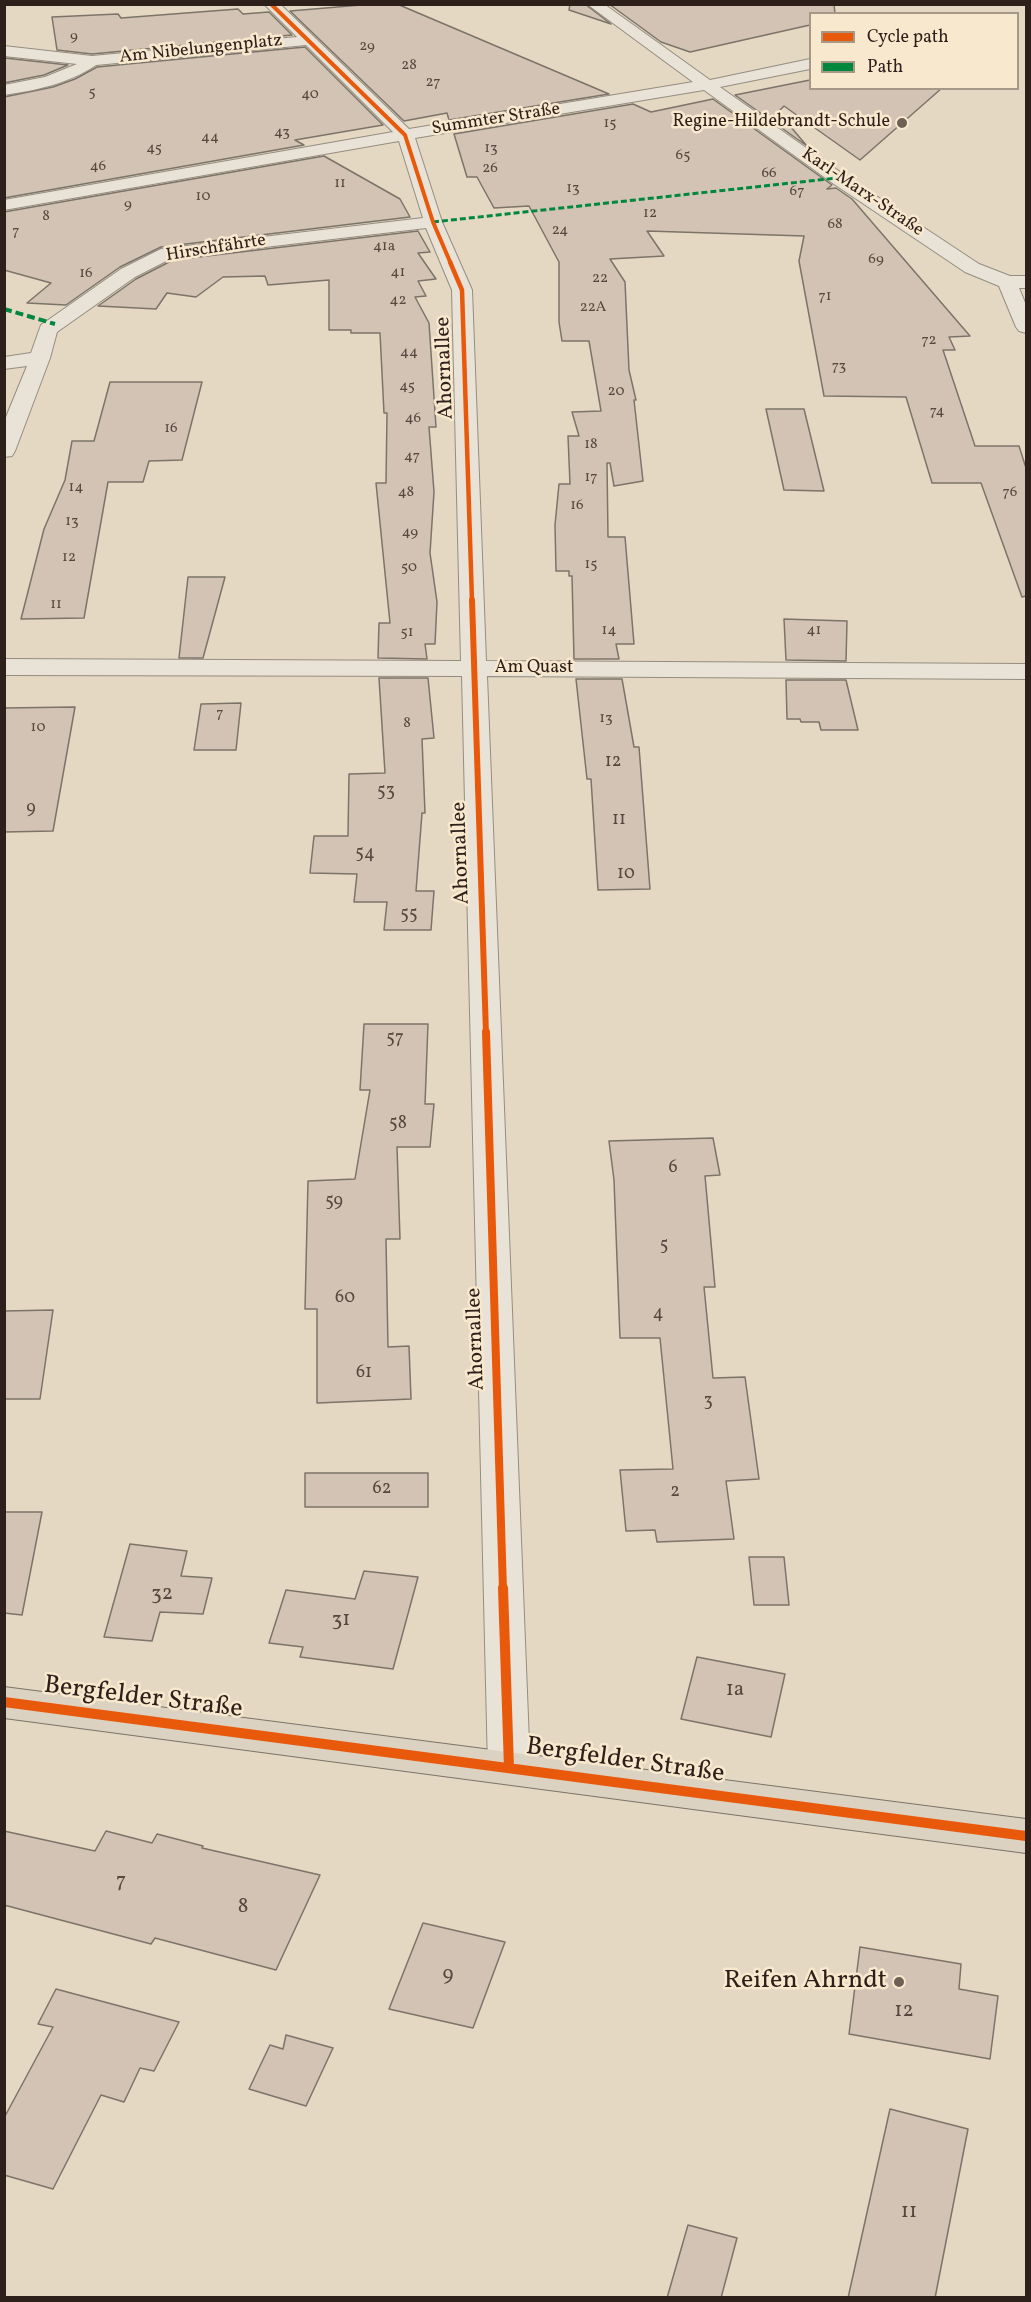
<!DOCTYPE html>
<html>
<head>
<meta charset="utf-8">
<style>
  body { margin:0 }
  #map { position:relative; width:1031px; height:2302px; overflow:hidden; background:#e4d8c2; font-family:Vollkorn,serif }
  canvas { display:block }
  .frame { position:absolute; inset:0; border:6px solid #2d1f19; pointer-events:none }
  .legend { position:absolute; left:809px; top:12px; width:210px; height:78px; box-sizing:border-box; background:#f7e8ce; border:2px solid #a69886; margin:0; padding:8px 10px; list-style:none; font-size:18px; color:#2d1f19 }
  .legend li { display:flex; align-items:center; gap:12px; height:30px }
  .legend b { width:30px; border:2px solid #a69886 }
</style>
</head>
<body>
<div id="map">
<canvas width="1031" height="2302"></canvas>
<div class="frame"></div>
<ul class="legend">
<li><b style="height:8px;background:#e8590c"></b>Cycle path</li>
<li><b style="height:8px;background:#00873e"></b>Path</li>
</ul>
</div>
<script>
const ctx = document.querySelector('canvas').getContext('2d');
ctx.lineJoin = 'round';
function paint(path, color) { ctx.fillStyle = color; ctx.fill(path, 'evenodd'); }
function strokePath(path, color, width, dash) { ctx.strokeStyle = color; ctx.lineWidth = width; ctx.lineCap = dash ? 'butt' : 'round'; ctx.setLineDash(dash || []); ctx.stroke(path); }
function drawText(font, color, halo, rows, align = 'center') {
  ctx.font = font + ' Vollkorn,serif'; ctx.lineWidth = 5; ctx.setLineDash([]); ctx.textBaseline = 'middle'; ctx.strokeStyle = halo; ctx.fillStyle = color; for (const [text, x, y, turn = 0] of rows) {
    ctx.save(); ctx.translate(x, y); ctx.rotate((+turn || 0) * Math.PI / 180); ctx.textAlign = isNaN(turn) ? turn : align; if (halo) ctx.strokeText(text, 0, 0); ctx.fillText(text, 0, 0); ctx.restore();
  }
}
const building = new Path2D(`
  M373 4H397L609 94 449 120 447 113 404 121 290 11Z
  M570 4H585L611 24 569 10Z
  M609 4H834L835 14H810V25L690 52 661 42Z
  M238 9 243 14 269 12 292 35 92 54 57 50 52 17 118 14 121 18Z
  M305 47 383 125 295 140 304 145 4 198V97L53 87 75 79 97 67Z
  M4 58H5L68 65 44 75 4 83Z
  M810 80V88H942L860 160 784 106 778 112 807 146 735 95Z
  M713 99 832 185 827 189 836 188 852 199 970 336 949 337 955 350H943L975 446H1019L1026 468V596L1022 597 981 483H932L906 397 824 396 799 261 804 236 647 231 664 256 610 259 625 282 629 370 636 400H634L643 481 614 486 610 463H607L608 537H625L634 644H616L619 659H574L572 576H569V571H556L555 525 559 484H570L568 436H579L572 412 601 411 589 341H562L559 322V262L529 206 494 208 477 177H467L454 134 633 104 651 112Z
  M324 156 400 199 410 217 161 247 120 267 66 305 27 303 51 283 4 270V212Z
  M418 231 430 252 418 253 436 279 418 281 426 296 415 297 429 323 436 427H429L434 492 430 553 437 602 435 644H425L427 659 378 658 379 623H390L376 483H386L387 413H384L380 333H351V330H329V280L268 285 265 276 223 277 196 297 167 293 156 309 98 306 136 279 173 260Z
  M110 382H202L182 460 149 461 143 482H108L84 618 21 619 44 529 65 480 72 441H94Z
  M766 409H804L824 491 784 490Z
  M188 577H225L203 658H179Z
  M784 619 847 621 846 661 786 660Z
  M379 678H428L434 738 422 739 425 813H422L416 891H434L431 930H384L387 902H354L357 874 310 873 314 836H348L349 774 385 773Z
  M576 679H622L634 747H639L650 889 598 890 591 779H587Z
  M786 680H846L858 730H821L819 722H801L800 719H787Z
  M241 703 236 750H194L201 704Z
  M75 707 53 831 4 832V708Z
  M364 1024H428L425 1104H434L430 1147H397L400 1239H386L388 1347 409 1346 411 1399 317 1403V1309H305L308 1181 355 1179 370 1090H360Z
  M713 1138 720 1175 705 1176 715 1287H704L713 1378 745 1377 759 1479 726 1481 734 1539 657 1542 655 1530 626 1531 620 1470 673 1469 660 1338H620L614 1180 609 1141Z
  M53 1310 40 1399H4V1311Z
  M305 1473H428V1507H305Z
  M4 1512H42L22 1615 4 1613Z
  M130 1544 187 1551 181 1576 212 1578 203 1614 160 1612 152 1641 104 1637Z
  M749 1557H784L789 1605H754Z
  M364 1571 418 1577 393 1669 300 1657 303 1647 269 1643 286 1590 355 1599Z
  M697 1657 785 1674 771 1737 681 1719Z
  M4 1831 95 1851 106 1831 152 1843 157 1834 203 1846 202 1848 320 1875 276 1970 155 1938 151 1944 4 1905Z
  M423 1923 505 1942 473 2028 389 2009Z
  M860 1947 961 1964 959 1989 998 1996 990 2059 849 2034Z
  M56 1989 179 2022 154 2071 140 2068 124 2102 101 2095 53 2189 4 2175V2118L53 2027 38 2024Z
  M286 2035 333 2048 306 2106 249 2089 270 2045 283 2049Z
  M890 2109 968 2129 935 2298H848Z
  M688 2225 737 2238 721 2298H667Z`);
paint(building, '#d3c3b4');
strokePath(building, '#7c7469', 1.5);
const minor = new Path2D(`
  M264 4H280L409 129 693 82 587 4H604L710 80 810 59V69L720 87 843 174 979 264 1010 276H1026V288H1019L1026 305V333L1019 331 1016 327 999 286 965 272 831 182 704 90 415 138 442 222 472 290 486 661 1026 664V679L487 676 530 1768 524 1780 509 1784 494 1780 488 1768 462 676 4 675V659L461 661 452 290 426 228 172 258 135 277 57 332 50 358 15 451 12 456 4 457V422L27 366 4 369V357L31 353 41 325 121 269 161 249 423 218 399 141 4 210V200L393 132 306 45 96 65C68 84 37 90 4 95V85L45 77 77 64 4 56V46L92 56 297 37Z`);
const major = new Path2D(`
  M4 1687 1026 1819V1853L4 1718Z`);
strokePath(minor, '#958d80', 2);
strokePath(major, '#7c7469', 2);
paint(minor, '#e9e2d7');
paint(major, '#dcd2c2');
strokePath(new Path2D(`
  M433 222 837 178`), '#00873e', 3, [6, 3]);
strokePath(new Path2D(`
  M4 309 55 324`), '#00873e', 4, [8, 4]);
strokePath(new Path2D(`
  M271 4 405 135 433 222 451 264`), '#e8590c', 4);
strokePath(new Path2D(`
  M450 262 462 290 472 601`), '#e8590c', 4.5);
strokePath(new Path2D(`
  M472 600 486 1034`), '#e8590c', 6);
strokePath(new Path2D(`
  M486 1032 503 1590`), '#e8590c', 8);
strokePath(new Path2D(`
  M503 1588 509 1768
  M4 1702 1026 1836`), '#e8590c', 10);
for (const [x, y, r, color] of [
  [902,123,6,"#6d6054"],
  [899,1982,6,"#6d6054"]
]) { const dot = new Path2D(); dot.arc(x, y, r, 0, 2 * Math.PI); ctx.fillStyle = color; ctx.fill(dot); strokePath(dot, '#f7e8ce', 2); }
drawText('15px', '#564840', null, [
  ["9",74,37],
  ["29",367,47],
  ["28",409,66],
  ["27",433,83],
  ["5",92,93],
  ["40",310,95],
  ["15",610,124],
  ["43",282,133],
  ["44",210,138],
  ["45",154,149],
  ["13",491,149],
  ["65",683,156],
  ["46",98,167],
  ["26",490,169],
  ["66",769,174],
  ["11",340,184],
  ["13",573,189],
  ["67",797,192],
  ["10",203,197],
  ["9",128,205],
  ["12",650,214],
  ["8",46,217],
  ["68",835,225],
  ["24",560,231],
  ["7",16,232],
  ["41a",384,247],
  ["69",876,260],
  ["41",398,273],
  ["16",86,274],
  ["22",600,279],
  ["71",825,297],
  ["42",398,301],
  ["22A",593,308],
  ["72",929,341],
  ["44",409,353],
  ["73",839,367],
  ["45",407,387],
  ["20",616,392],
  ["74",937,412],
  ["46",413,419],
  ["16",171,429],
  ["18",591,445],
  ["47",412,457],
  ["17",591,478],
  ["14",76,488],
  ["48",406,493],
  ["76",1010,493],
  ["16",577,506],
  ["13",72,522],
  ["49",410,533],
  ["12",69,558],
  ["15",591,565],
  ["50",409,568],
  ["11",56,605],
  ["14",609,631],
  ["41",814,631],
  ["51",407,633],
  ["7",220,714],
  ["13",606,719],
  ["8",407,724],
  ["10",38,728]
]);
drawText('18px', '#2d1f19', '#f7e8ce', [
  ["Am Nibelungenplatz",201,50,-6],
  ["Summter Straße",496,120,-9],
  ["Karl-Marx-Straße",862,193,34],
  ["Hirschfährte",216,249,-9],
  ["Am Quast",534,669]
]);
drawText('18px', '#2d1f19', '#f7e8ce', [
  ["Regine-Hildebrandt-Schule",890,123]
], 'right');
drawText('18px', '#564840', null, [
  ["12",613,763],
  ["53",386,793],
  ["9",31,810],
  ["11",619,821],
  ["54",365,855],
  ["10",626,875],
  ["55",409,916],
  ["57",395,1040],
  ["58",398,1125],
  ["6",673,1169],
  ["59",334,1203],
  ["5",664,1247],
  ["60",345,1299],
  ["4",658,1315],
  ["61",364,1374],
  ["3",708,1403],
  ["62",382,1490],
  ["2",675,1493]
]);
drawText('21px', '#2d1f19', '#f7e8ce', [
  ["Ahornallee",446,368,-92],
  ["Ahornallee",462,853,-92],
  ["Ahornallee",477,1339,-92]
]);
drawText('21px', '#564840', null, [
  ["32",162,1595],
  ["31",341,1621],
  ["1a",735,1691],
  ["7",121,1883],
  ["8",243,1908],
  ["9",448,1976],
  ["12",904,2012],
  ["11",909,2213]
]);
drawText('26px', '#2d1f19', '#f7e8ce', [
  ["Bergfelder Straße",143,1699,7],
  ["Bergfelder Straße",625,1762,8]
]);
drawText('26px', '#2d1f19', '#f7e8ce', [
  ["Reifen Ahrndt",887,1982]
], 'right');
</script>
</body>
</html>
